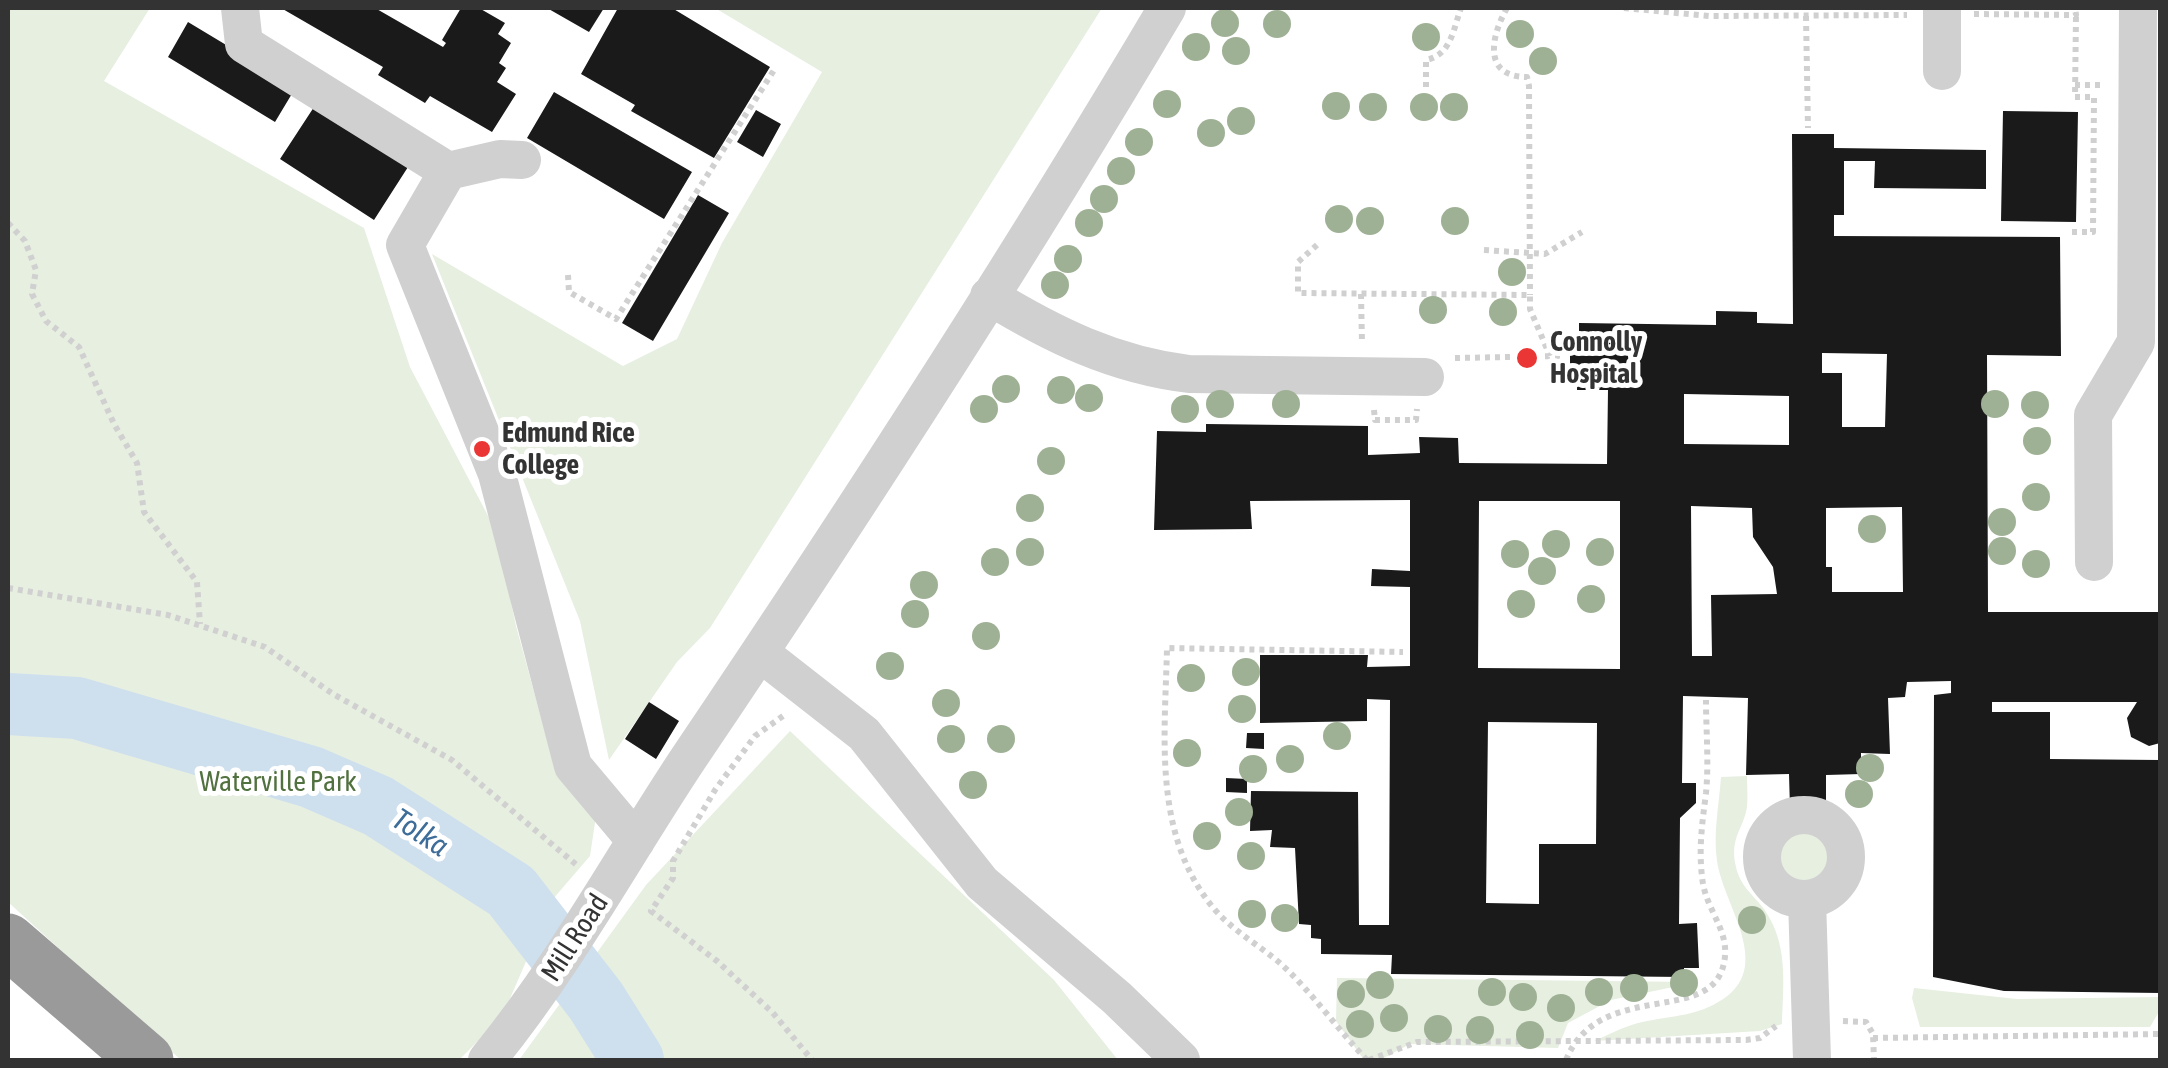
<!DOCTYPE html>
<html>
<head>
<meta charset="utf-8">
<style>
  body { margin:0 }
  #map { position:relative; width:2168px; height:1068px; overflow:hidden; background:#fff; font-family:"Asap Condensed",sans-serif }
  canvas { display:block }
  .frame { position:absolute; inset:0; border:10px solid #333; pointer-events:none }
</style>
</head>
<body>
<div id="map">
<canvas width="2168" height="1068"></canvas>
<div class="frame"></div>
</div>
<script>
const ctx = document.querySelector('canvas').getContext('2d');
ctx.lineJoin = 'round';
function paint(path, color) { ctx.fillStyle = color; ctx.fill(path, 'evenodd'); }
function strokePath(path, color, width, dash) { ctx.strokeStyle = color; ctx.lineWidth = width; ctx.lineCap = dash ? 'butt' : 'round'; ctx.setLineDash(dash || []); ctx.stroke(path); }
function drawText(font, color, halo, rows, align = 'center') {
  ctx.font = font + ' "Asap Condensed",sans-serif'; ctx.lineWidth = 10; ctx.setLineDash([]); ctx.textBaseline = 'middle'; ctx.strokeStyle = halo; ctx.fillStyle = color; for (const [text, x, y, turn = 0] of rows) {
    ctx.save(); ctx.translate(x, y); ctx.rotate((+turn || 0) * Math.PI / 180); ctx.textAlign = isNaN(turn) ? turn : align; if (halo) ctx.strokeText(text, 0, 0); ctx.fillText(text, 0, 0); ctx.restore();
  }
}
paint(new Path2D(`
  M8 8H150L104 81 364 228 410 367 496 531 516 626 556 772 596 816 590 856 553 899 502 1017 459 1060H181L8 902Z
  M715 8H1102L710 628 677 662 609 760 580 621 432 254 623 366 677 339 722 243 822 72Z
  M790 731 1054 980 1118 1060H519L646 885Z
  M1747 776C1747 786 1748 797 1747 807 1744 828 1729 838 1736 867 1741 890 1759 898 1769 917 1788 950 1783 988 1782 1024L1760 1031 1594 1041C1608 1035 1623 1027 1638 1023 1662 1017 1690 1017 1713 1005 1780 972 1724 909 1717 861 1713 832 1719 806 1721 777Z
  M1778 856a25 25 0 1 1 50 0a25 25 0 1 1-50 0Z
  M1337 978 1697 982 1611 1000 1568 1023 1558 1048 1410 1044 1380 1060H1364L1336 1021Z
  M1914 988 2017 999 2160 997V1010L2150 1027H1920L1912 998Z`), '#e7efe1');
strokePath(new Path2D(`
  M8 704 77 708 311 777 378 806 511 891 596 1001 633 1060`), '#cedfee', 62);
paint(new Path2D(`
  M281 8H375L443 47 446 43 442 40 461 8H479L505 23 498 34 511 43 499 63 506 68 497 82 516 94 492 132 430 96 425 103 378 75 383 67Z
  M547 8H604L589 32Z
  M618 8H672L770 67 714 158 631 111 635 105 581 74Z
  M188 22 296 87 275 122 168 57Z
  M554 92 692 172 664 219 527 138Z
  M314 107 408 167 374 220 280 159Z
  M756 110 781 124 763 157 737 142Z
  M2003 111 2078 112 2076 222 2001 221Z
  M1792 134H1834V148L1986 150V189L1874 188 1875 161H1844V215H1834V236L2060 237 2061 356 1987 355 1988 612H2160V743L2149 746 2131 737 2127 718 2137 702H1992V712H2050V759L2160 760V993L2004 991 1933 977 1934 695 1951 693V681L1907 682 1905 697 1888 698 1890 754 1861 753V774L1826 775V809H1790L1789 774 1746 775 1748 698 1683 696 1682 783H1696V803L1680 818 1679 924 1697 923 1699 968H1684V977L1391 974 1392 955 1321 954V939L1311 938V925L1299 924 1295 848 1270 847 1272 830 1250 831 1251 791 1358 792 1359 925H1389L1390 700 1367 699V721L1260 723V655H1368L1367 667 1410 666V587L1371 586 1372 569 1410 571V500L1250 501 1252 529 1154 530 1157 431 1206 432V424L1368 426V455L1420 453 1419 437 1458 438 1459 463 1607 464 1608 390H1577V366H1570V347H1579V323L1716 325V311L1757 312V323L1793 324ZM1822 353 1887 354 1885 427H1842V373H1822ZM1684 394 1789 396V445L1684 444ZM1479 501H1620V669L1478 668ZM1691 506 1752 508 1753 537 1773 567 1777 594 1711 595 1712 656H1692ZM1902 507 1903 592H1832V567H1826V508ZM1488 722 1597 723 1596 844H1539V904L1486 903Z
  M698 195 729 213 653 341 622 323Z
  M649 702 679 721 656 759 625 739Z
  M1247 733H1264V749L1246 748Z
  M1226 778 1247 779V793L1226 792Z`), '#1a1a1a');
strokePath(new Path2D(`
  M1507 8C1491 36 1482 77 1527 77L1529 86 1530 295
  M1624 8 1709 16 1907 15
  M1974 14 2076 15 2075 8
  M1806 16 1808 128
  M2075 85H2104
  M1426 87V60C1451 55 1453 30 1461 8
  M8 223 25 241 36 270 32 294 46 321 79 347 114 424 137 463 144 512 197 582 200 624
  M2072 232H2093L2094 97H2075L2076 15
  M1317 245 1298 262V293L1530 295V309L1550 356
  M1484 250 1545 254 1582 232
  M568 275 569 292 616 319 776 67
  M1361 294 1362 343
  M1455 358 1564 356
  M1374 410 1375 420H1416L1417 409
  M8 588 168 615 265 647 333 694 452 760 579 867
  M783 716 755 736 715 790 673 861V878L651 911 717 961 773 1013 812 1060
  M1843 1021 1866 1022 1873 1034 1874 1060
  M1873 1038 2160 1034
  M1367 1060C1339 1031 1310 990 1281 964 1259 945 1236 933 1216 911 1152 837 1165 738 1167 648L1403 652
  M1369 1060 1417 1042 1746 1040 1760 1038 1776 1026
  M1566 1060C1598 981 1703 1023 1722 970 1734 935 1709 916 1703 884 1698 851 1702 825 1706 793 1709 762 1706 731 1706 700`), '#d0d0d0', 6, [5, 5]);
strokePath(new Path2D(`
  M240 8 244 44 448 171
  M1942 71V8
  M522 160 500 159 448 171 405 245 497 474 573 766 636 841
  M989 296C1053 335 1114 365 1189 374L1425 377
  M2094 562 2093 415 2136 342 2138 8
  M763 655 864 734 982 883 1117 998 1181 1060
  M1762 857a42 42 0 1 1 84 0a42 42 0 1 1-84 0Z
  M1807 899 1812 1060
  M487 1060C564 966 621 860 688 759 854 513 1016 263 1167 8`), '#d0d0d0', 38);
strokePath(new Path2D(`
  M8 941 146 1060`), '#9a9a9a', 55);
ctx.fillStyle = '#9fb195';
for (const [x, y] of [
  [1225,23],
  [1277,24],
  [1520,34],
  [1426,37],
  [1196,47],
  [1236,51],
  [1543,61],
  [1167,104],
  [1336,106],
  [1373,107],
  [1424,107],
  [1454,107],
  [1241,121],
  [1211,133],
  [1139,142],
  [1121,171],
  [1104,199],
  [1339,219],
  [1370,221],
  [1455,221],
  [1089,223],
  [1068,259],
  [1512,272],
  [1055,285],
  [1433,310],
  [1503,312],
  [1006,389],
  [1061,390],
  [1089,398],
  [1220,404],
  [1286,404],
  [1995,404],
  [2035,405],
  [984,409],
  [1185,409],
  [2037,441],
  [1051,461],
  [2036,497],
  [1030,508],
  [2002,522],
  [1872,529],
  [1556,544],
  [2002,551],
  [1030,552],
  [1600,552],
  [1515,554],
  [995,562],
  [2036,564],
  [1542,571],
  [924,585],
  [1591,599],
  [1521,604],
  [915,614],
  [986,636],
  [890,666],
  [1246,672],
  [1191,678],
  [946,703],
  [1242,709],
  [1337,736],
  [951,739],
  [1001,739],
  [1187,753],
  [1290,759],
  [1870,768],
  [1253,769],
  [973,785],
  [1859,794],
  [1239,812],
  [1207,836],
  [1251,856],
  [1252,914],
  [1285,918],
  [1752,920],
  [1684,983],
  [1380,985],
  [1634,988],
  [1492,992],
  [1599,992],
  [1351,994],
  [1523,997],
  [1561,1008],
  [1394,1018],
  [1360,1024],
  [1438,1029],
  [1480,1030],
  [1530,1035]
]) { ctx.beginPath(); ctx.arc(x, y, 14, 0, 2 * Math.PI); ctx.fill(); }
for (const [x, y, r, color] of [
  [1527,358,12,"#ea3634"],
  [482,449,10,"#ea3634"]
]) { const dot = new Path2D(); dot.arc(x, y, r, 0, 2 * Math.PI); ctx.fillStyle = color; ctx.fill(dot); strokePath(dot, '#fff', 4); }
drawText('bold 28px', '#333', '#fff', [
  ["Connolly",1550,342],
  ["Hospital",1550,374],
  ["Edmund Rice",502,433],
  ["College",502,465]
], 'left');
drawText('28px', '#51713e', '#fff', [
  ["Waterville Park",278,782]
]);
drawText('28px', '#333', '#fff', [
  ["Mill Road",575,938,-57]
]);
drawText('italic 30px', '#3d6d98', '#fff', [
  ["Tolka",420,833,33]
]);
</script>
</body>
</html>
